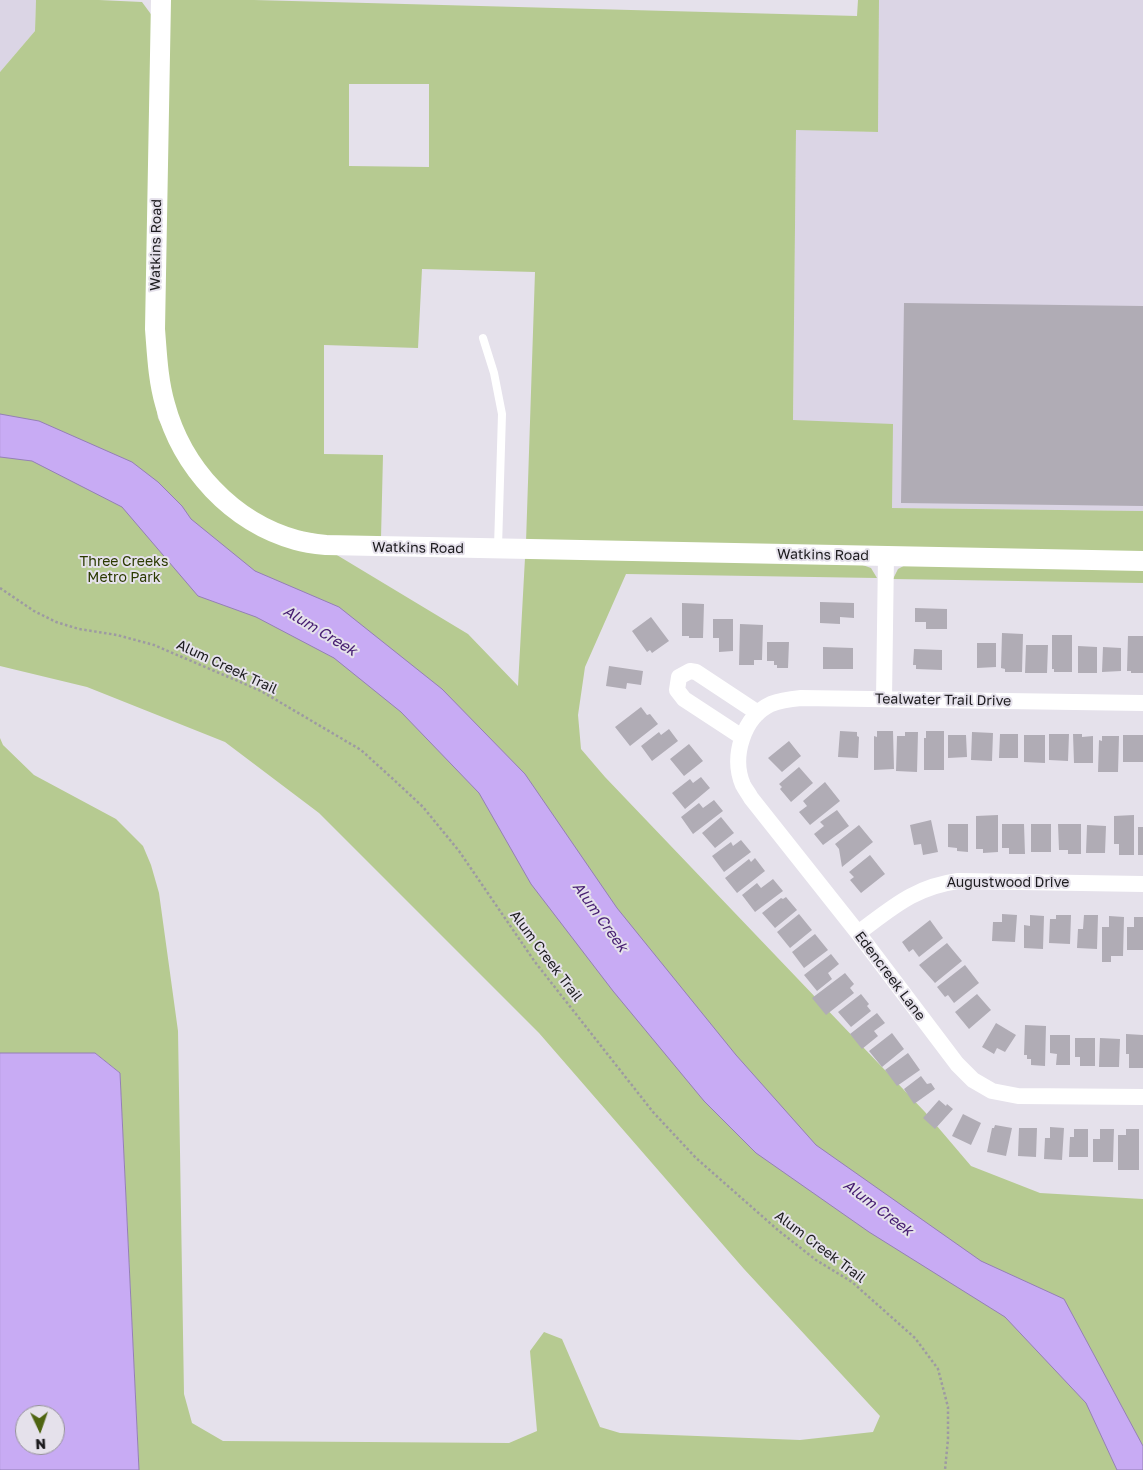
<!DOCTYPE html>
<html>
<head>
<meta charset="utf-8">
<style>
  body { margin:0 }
  #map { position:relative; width:1143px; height:1470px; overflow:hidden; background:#e5e1eb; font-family:"Golos Text",sans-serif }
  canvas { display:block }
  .north { position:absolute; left:15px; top:1405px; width:50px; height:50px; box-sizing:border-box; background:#e5e1eb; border:1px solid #959299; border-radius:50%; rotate:177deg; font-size:14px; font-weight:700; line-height:20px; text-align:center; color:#1c1b1e }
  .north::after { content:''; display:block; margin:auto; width:18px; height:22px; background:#4e6411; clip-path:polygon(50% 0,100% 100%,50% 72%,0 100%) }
</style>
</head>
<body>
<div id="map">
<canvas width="1143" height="1470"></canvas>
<div class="north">N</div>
</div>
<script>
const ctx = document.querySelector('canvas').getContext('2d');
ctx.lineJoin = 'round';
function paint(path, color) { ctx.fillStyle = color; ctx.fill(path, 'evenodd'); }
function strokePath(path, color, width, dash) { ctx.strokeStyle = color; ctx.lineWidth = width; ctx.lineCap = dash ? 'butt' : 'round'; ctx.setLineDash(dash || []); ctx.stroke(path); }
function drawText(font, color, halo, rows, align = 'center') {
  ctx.font = font + ' "Golos Text",sans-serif'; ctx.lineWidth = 4; ctx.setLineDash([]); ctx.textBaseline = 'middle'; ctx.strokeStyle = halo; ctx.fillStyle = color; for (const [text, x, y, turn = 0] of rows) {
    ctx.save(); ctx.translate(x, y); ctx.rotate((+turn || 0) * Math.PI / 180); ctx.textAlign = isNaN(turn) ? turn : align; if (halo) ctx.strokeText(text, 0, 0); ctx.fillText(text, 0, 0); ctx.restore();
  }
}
paint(new Path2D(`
  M0 0H36L35 31 0 72Z
  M879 0H1143V511L892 508 793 420 796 129 878 132Z`), '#dbd5e5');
paint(new Path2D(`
  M36 0H99L142 2 153 17 149 363 158 418 179 460 194 455 172 408 163 349 170 0H254L857 16 858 0H879L878 132 796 130 793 420 893 424 892 508 1143 511V553L526 542 535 272 422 269 418 348 324 345V454L383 455 381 538 320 535 297 531 468 634 518 686 525 558 857 563 871 568 877 578 626 574 585 667 578 715 581 749 605 777 925 1112 971 1166 1040 1193 1143 1199V1470H139L120 1073 95 1053H0V738L3 745 34 775 116 819 143 846 151 865 159 893 178 1031 184 1394 192 1423 223 1441 509 1443 537 1431 530 1351 544 1332 562 1339 600 1427 620 1433 800 1440 873 1432 880 1416 744 1269 539 1033 319 813 225 742 87 687 0 666V72L35 31ZM349 84H429V167L349 166Z
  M909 563 1143 566V583L893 579 898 569Z`), '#b6ca91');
const water = new Path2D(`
  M0 414 39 421 132 462 158 482 182 506 191 519 255 571 339 607 442 689 525 774 617 908 736 1055 816 1145 981 1261 1064 1299 1143 1446V1470H1117L1086 1403 1005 1317 869 1232 756 1153 704 1101 613 991 531 884 479 793 401 712 334 658 256 617 198 596 122 507 32 461 0 457Z
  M0 1053H95L120 1073 139 1470H0ZM25 1415H55V1445H25Z`);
paint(water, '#c8abf4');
strokePath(water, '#9480b4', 1);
paint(new Path2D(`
  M904 303 1143 306V506L901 503Z
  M820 602 854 603V618L840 617V624L820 623Z
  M682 603 704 604 703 638H689V636H682Z
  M915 608 947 609V629H926V622H915Z
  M651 617 669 641 652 653 650 650 647 652 632 631Z
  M713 619H733V651L719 652V638H713Z
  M740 624 763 625 762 660H754V665H739Z
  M1002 633 1023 634 1022 672H1005V669L1001 668Z
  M1052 635H1072V672H1054V669H1052Z
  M1128 636H1143V673H1131V671H1127Z
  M767 642H789L788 668H777V665H774V661H767Z
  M977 643H996V667L977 668Z
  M1026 645H1048L1047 673H1025Z
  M1078 646 1097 647V673H1078Z
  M823 647 853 648V669H823Z
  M1103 647 1121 648V671L1102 672Z
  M914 649 942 650V670L916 669V665H913Z
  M609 666 643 671 641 685 627 683 626 689 606 686Z
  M641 707 647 715 650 714 658 724 630 746 615 727Z
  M669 729 678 741 652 761 641 746 659 732 661 735Z
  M840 731 857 732V736L859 737 858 758 838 757Z
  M877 731H893L894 769 874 770V736L877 737Z
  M926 731H944V770H924V738H926Z
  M905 732H918L917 772 896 771 897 736H905Z
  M972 732 993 733 992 761 971 760Z
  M1000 734H1018V758H999Z
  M1049 734H1069L1068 761 1049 760Z
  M1073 734H1082V737L1093 736V763H1074Z
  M948 735H966L967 757 948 758Z
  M1024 735H1045V763L1024 762Z
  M1123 735H1143V762H1123Z
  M1102 736H1119L1118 772H1098L1099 740 1102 741Z
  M789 741 801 756 782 772 768 758Z
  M689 744 703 761 684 776 670 759Z
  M799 767 813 783 791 802 780 789 782 787 779 784Z
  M701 777 710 788 685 809 672 793 690 779 693 783Z
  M825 782 840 801 810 825 799 812 807 806 803 801Z
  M714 800 723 811 693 834 681 817 699 803 703 808Z
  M837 810 849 826 823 845 814 834 824 826 820 822Z
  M998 815V852L983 853V849H976V816Z
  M1134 815V855H1119V844H1114V816Z
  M721 817 734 833 715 848 702 833Z
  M931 820 938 852 923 855 921 844 914 845 910 825Z
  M948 824H968V852L957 851V848L948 847Z
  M1002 824H1024L1025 854H1009V848H1002Z
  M1031 824H1051V852H1031Z
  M1058 824H1081V854H1068V850H1059Z
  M859 825 873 842 842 867 839 849 835 844Z
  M1087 825 1106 826 1105 853H1086Z
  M1138 827H1143V855H1138Z
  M741 840 751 852 724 872 712 856 731 842 733 846Z
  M870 855 885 874 861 893 850 880 854 877 849 872Z
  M755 858 765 871 737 893 725 878 749 859 751 862Z
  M773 879 783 891 755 912 742 895 757 883 761 888Z
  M786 897 797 910 775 928 762 913 781 898 783 899Z
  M799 914 812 930 790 948 777 932Z
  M1002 914 1017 915 1015 942 992 941 993 922H1002Z
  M1030 915 1044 916 1043 949 1024 948V925L1030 926Z
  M1056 915H1071L1070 944 1049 943 1050 919H1056Z
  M1084 915H1098L1097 949 1077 948 1078 929H1083Z
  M1109 916 1124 917 1123 956H1111V962H1102V927H1109Z
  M1134 917H1143V950H1127V927H1134Z
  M930 920 943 938 919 957 913 949 909 952 902 942Z
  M815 934 828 950 804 968 792 952Z
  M947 943 962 961 935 983 919 965Z
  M831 954 839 964 828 973 832 979 817 991 804 975Z
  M965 965 979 983 954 1003 948 995 945 997 937 987Z
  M845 973 854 984 850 988 854 993 826 1015 812 998Z
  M861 994 869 1004 867 1006 871 1011 851 1027 838 1012Z
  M977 994 991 1010 969 1029 955 1012Z
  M877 1013 885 1023 874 1031 878 1036 862 1049 850 1034Z
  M996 1023 1016 1035 1005 1052 997 1048 994 1054 982 1047Z
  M1025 1025 1046 1026 1045 1066 1031 1065V1059H1027V1055H1024Z
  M892 1033 904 1049 882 1067 869 1051Z
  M1126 1034 1143 1035V1068H1129V1054H1126Z
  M1050 1035H1070V1065H1056L1057 1054 1050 1053Z
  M1075 1038H1095V1066H1080V1057H1075Z
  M1100 1038 1120 1039 1119 1067H1099Z
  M908 1053 920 1070 897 1086 885 1070Z
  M921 1076 927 1084 931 1083 935 1089 914 1104 904 1089Z
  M939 1100 946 1106 947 1104 953 1109 935 1129 923 1118Z
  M963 1114 981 1123 971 1145 952 1136Z
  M995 1125 1012 1128 1006 1156 987 1152 992 1128H994Z
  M1050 1127 1064 1128 1062 1160 1044 1159 1045 1138H1050Z
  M1019 1128H1037L1036 1157 1018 1156Z
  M1074 1129H1088V1157H1069L1070 1137H1074Z
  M1100 1129H1114L1113 1162H1093V1139H1100Z
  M1126 1129H1139V1170H1118V1135H1126Z`), '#b0acb5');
strokePath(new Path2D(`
  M0 588 34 611 56 622 79 629 117 635 154 645 261 691 361 750 393 779 423 807 459 851 535 962 653 1112 696 1158 779 1231 816 1260 852 1282 915 1338 938 1369 948 1407V1439L945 1470`), '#9d9aa2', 2.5, [2.5, 2.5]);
strokePath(new Path2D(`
  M483 338 494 373 502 414 498 547`), '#fff', 8);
strokePath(new Path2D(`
  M884 699 886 556
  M1143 703 801 698C791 699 781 700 771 704 743 717 731 757 743 785 745 789 749 794 751 798L858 933 957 1064 973 1080 992 1091 1018 1096 1143 1097
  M742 737 684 699 677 690 679 677 690 671 696 672 758 713
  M858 933C892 908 914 887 958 881L1143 884`), '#fff', 16);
strokePath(new Path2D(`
  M161 0 155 329C157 354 158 380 165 404 182 468 232 522 296 540 306 543 316 544 326 545L1143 561`), '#fff', 20);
drawText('14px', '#1c1b1e', '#e5e1eb', [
  ["Watkins Road",156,245,-89],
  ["Watkins Road",418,548,1],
  ["Watkins Road",823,555,1],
  ["Alum Creek Trail",227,667,25],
  ["Tealwater Trail Drive",943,700,1],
  ["Augustwood Drive",1008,883],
  ["Alum Creek Trail",546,956,53],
  ["Edencreek Lane",890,976,53],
  ["Alum Creek Trail",820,1247,37]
]);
drawText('14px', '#2b3a00', '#e5e1eb', [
  ["Three Creeks",124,562],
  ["Metro Park",124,578]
]);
drawText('italic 15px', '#461d71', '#e5e1eb', [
  ["Alum Creek",320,631,31],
  ["Alum Creek",600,917,54],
  ["Alum Creek",878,1208,37]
]);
</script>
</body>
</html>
